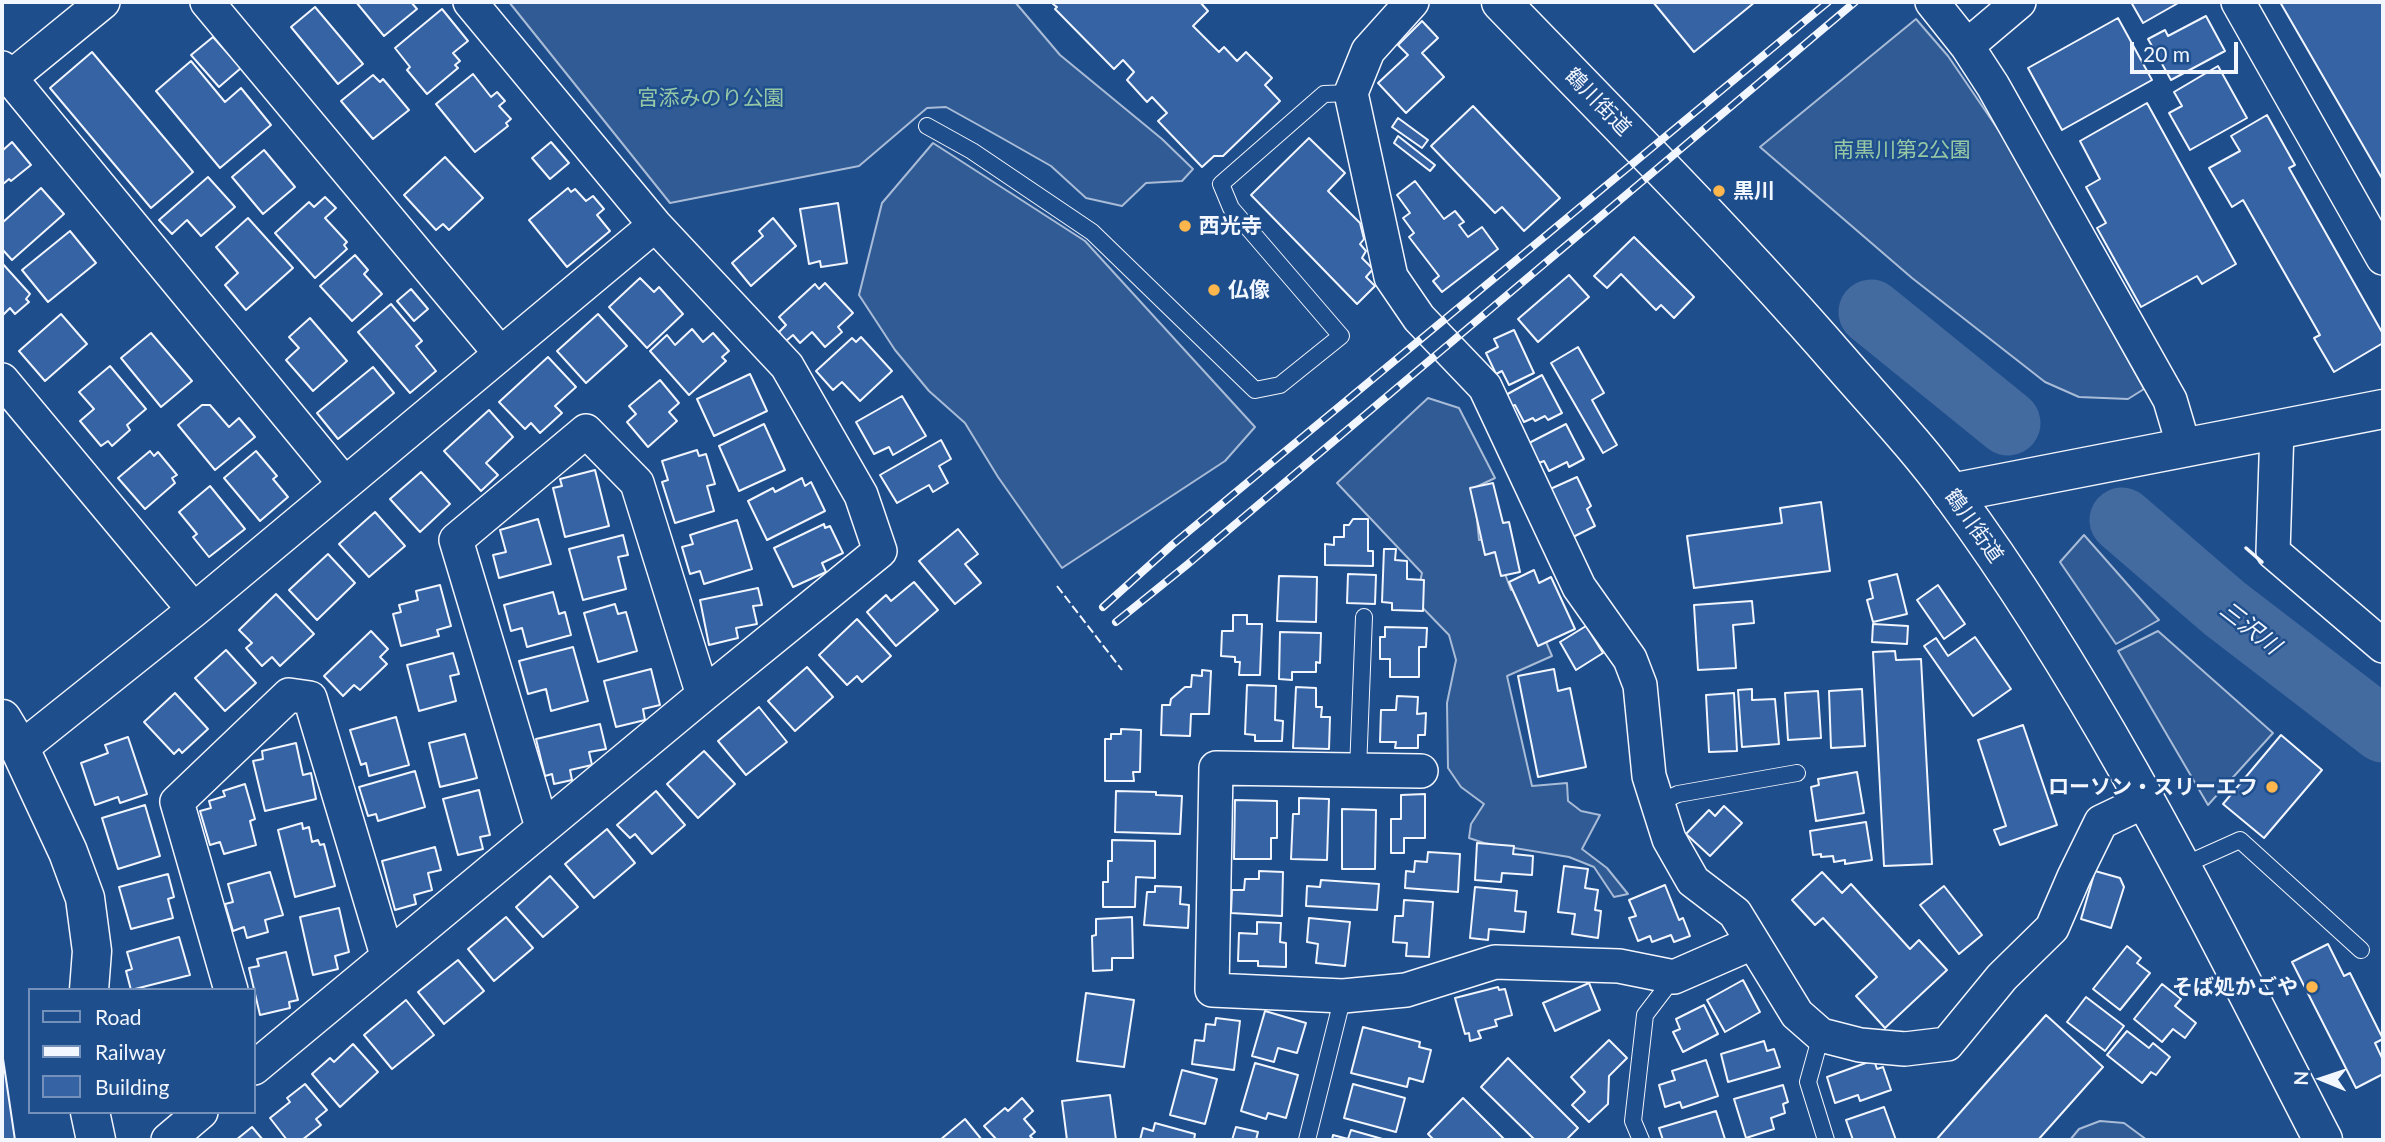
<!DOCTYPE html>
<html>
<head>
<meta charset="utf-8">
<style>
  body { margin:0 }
  #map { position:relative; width:2385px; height:1142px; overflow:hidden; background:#1f4e8c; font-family:Lato,sans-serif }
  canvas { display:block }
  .frame { position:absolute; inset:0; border:4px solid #f2f6ff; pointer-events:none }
  .legend { position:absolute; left:28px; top:988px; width:228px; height:126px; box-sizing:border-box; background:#1f4e8c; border:2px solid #7391ba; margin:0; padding:9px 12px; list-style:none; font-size:21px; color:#f2f6ff }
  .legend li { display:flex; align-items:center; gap:14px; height:35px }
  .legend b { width:35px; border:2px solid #7391ba }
  .north { position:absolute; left:2287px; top:1044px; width:70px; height:70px; -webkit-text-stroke:5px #1f4e8c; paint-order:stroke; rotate:272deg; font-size:19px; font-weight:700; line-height:28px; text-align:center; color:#f2f6ff }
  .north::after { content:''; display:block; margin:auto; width:24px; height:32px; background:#f2f6ff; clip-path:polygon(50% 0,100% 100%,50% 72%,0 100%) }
  .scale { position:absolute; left:2130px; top:42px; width:108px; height:32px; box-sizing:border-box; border:4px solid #f2f6ff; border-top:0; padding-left:9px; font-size:21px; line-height:24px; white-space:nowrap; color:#f2f6ff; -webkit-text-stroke:5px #1f4e8c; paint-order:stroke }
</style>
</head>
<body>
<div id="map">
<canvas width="2385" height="1142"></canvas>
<div class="frame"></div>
<ul class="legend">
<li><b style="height:9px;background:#1f4e8c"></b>Road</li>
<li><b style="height:9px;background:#f2f6ff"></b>Railway</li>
<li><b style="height:19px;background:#3563a3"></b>Building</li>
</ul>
<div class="north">N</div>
<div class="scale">20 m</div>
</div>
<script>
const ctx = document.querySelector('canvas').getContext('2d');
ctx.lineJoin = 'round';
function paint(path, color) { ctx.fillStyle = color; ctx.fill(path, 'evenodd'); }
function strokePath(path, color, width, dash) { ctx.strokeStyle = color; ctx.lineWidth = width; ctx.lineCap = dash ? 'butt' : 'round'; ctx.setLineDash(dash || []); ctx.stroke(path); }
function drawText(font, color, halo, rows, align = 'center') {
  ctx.font = font + ' Lato,"Noto Sans JP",sans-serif'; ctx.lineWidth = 5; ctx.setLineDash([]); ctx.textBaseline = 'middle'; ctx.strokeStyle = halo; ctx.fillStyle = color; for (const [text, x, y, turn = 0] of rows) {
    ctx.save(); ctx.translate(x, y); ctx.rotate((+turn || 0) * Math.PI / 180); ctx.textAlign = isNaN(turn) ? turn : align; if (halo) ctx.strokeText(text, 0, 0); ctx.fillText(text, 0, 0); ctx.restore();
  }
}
const built = new Path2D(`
  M509 2H1015L1060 55 1162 139 1193 169 1182 181 1146 183 1122 206 1086 198 1051 166 1000 137 946 107 927 108 859 166 670 203Z
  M1916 19 1948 56 2008 144 2144 389 2128 399 2079 397 2045 382 1912 278 1760 147Z
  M933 143 1085 241 1255 427 1225 461 1062 568 998 477 965 423 929 391 895 350 859 295 882 203Z
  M1428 398 1459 408 1495 478 1474 488 1479 540 1492 539 1511 590 1523 588 1552 656 1507 676 1532 786 1567 783 1568 801 1581 811 1600 815 1582 849 1607 868 1628 894 1614 897 1594 867 1569 857 1484 843 1469 838 1471 824 1484 804 1461 787 1448 768 1447 703 1456 660 1449 635 1416 601 1422 573 1337 483Z
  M2084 535 2159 620 2116 644 2060 562Z
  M2158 631 2273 733 2208 805 2118 651Z
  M2100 1121 2124 1123 2147 1140H2070L2079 1129Z`);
paint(built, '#305b95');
strokePath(built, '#a8bbd7', 2);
strokePath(new Path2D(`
  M1871 312 2008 423
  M2122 520 2224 608 2383 730`), '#446ba0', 65);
const building = new Path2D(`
  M356 2H411L417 9 384 36Z
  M1056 2H1200L1208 11 1193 26 1219 52 1224 47 1237 61 1246 52 1272 78 1265 85 1280 101 1223 156H1214L1202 167 1158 121 1167 113 1152 97 1147 102 1127 80 1134 72 1123 60 1114 69 1055 9 1057 7 1053 4Z
  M1653 2H1755L1694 52Z
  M2131 2H2180L2143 23Z
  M2280 2H2383V180Z
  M315 7 363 64 338 84 291 27Z
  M442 9 468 41 453 53 460 61 455 65 458 68 427 94 407 70 410 67 395 48Z
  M2206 16 2225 51 2171 80 2148 39 2165 30 2168 36Z
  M2118 18 2152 80 2062 130 2028 68Z
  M1422 21 1438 38 1422 53 1444 77 1406 113 1378 83 1408 55 1398 45Z
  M213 37 241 68 219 87 191 55Z
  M92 52 193 172 151 208 50 88Z
  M191 61 225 102 241 88 271 125 220 168 156 91Z
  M2218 66 2247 118 2190 150 2169 113 2182 106 2174 92Z
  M473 74 491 97 497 92 505 101 499 106 511 119 506 123 508 126 475 152 436 104Z
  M373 75 380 82 383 79 409 110 373 139 341 101Z
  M2147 103 2236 264 2202 284 2197 276 2141 307 2097 228 2106 223 2086 187 2100 179 2080 141Z
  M1473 106 1560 198 1524 231 1502 207 1495 213 1431 146Z
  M2267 115 2295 165 2289 168 2383 334V343L2334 372 2314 338 2320 335 2243 200 2232 207 2209 168 2240 151 2231 136Z
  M1398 118 1428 140 1422 148 1392 127Z
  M1398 136 1435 165 1430 171 1394 143Z
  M1309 138 1345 173 1328 191 1360 223 1364 239 1360 244 1366 251 1362 258 1373 269 1366 277 1375 286 1357 304 1251 195Z
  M12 142 31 165 11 181 9 179 2 185V151Z
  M551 142 569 163 550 179 532 158Z
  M264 150 295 187 263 214 232 177Z
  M445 157 483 198 449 230 443 224 436 230 404 195Z
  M208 177 235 207 201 236 187 220 172 234 159 220Z
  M1415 181 1444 219 1455 211 1464 222 1459 225 1468 237 1482 227 1498 249 1442 292 1433 281 1439 276 1409 237 1414 233 1403 218 1410 213 1397 195Z
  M41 188 64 214 12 260 2 249V223Z
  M568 188 571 192 575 189 586 201 593 196 604 209 597 215 610 231 567 267 529 220Z
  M325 197 336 208 325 218 347 242 344 245 347 249 315 278 275 233 309 202 314 207Z
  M838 203 847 263 821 267 820 261 809 264 800 209Z
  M248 218 293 268 246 310 225 285 238 273 216 247Z
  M773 218 796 246 751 286 732 263 763 236 759 231Z
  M70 231 96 263 48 302 22 270Z
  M1634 237 1694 297 1674 318 1661 305 1656 310 1621 274 1607 288 1594 276Z
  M355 255 368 270 364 274 382 294 352 321 320 286Z
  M2 263 30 294 26 299 29 302 15 314 10 308 2 316Z
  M1569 275 1589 297 1538 342 1518 319Z
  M640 278 654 292 659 287 683 314 647 348 609 307Z
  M825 283 853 313 838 327 842 332 825 347 812 332 800 343 793 335 786 341 779 332 786 325 779 317 815 284 819 289Z
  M411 289 428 309 414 321 397 301Z
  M391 304 422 341 416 346 436 371 410 393 358 332Z
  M61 314 87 344 45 381 19 351Z
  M598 314 627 346 586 383 557 351Z
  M310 318 347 361 313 391 286 360 299 348 289 337Z
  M692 329 703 342 713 333 729 351 722 357 726 361 689 395 650 351 667 335 675 345Z
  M1514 330 1534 373 1509 385 1502 371 1496 374 1486 353 1498 347 1494 339Z
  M151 333 192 381 161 407 121 358Z
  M861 337 892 371 860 401 842 382 833 390 816 371 852 338 856 342Z
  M1578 347 1604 393 1592 400 1617 445 1603 453 1551 363Z
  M548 357 576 387 555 406 562 413 540 433 531 423 525 429 499 402Z
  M110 366 146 409 127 425 130 430 112 446 108 441 101 446 80 421 94 409 79 392Z
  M373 367 394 393 338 439 317 413Z
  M750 374 767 411 714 436 697 399Z
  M1542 375 1562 413 1548 420 1545 416 1535 421 1533 418 1524 422 1515 405 1510 407 1504 396Z
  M660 380 679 403 669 412 677 421 648 447 627 422 636 414 629 406Z
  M902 396 926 436 893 455 889 447 874 454 856 422Z
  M202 405H210L229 427 239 418 255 437 215 470 178 425Z
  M489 410 513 437 486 463 498 475 481 491 444 451Z
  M764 424 785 470 739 491 719 446Z
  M1566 424 1584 459 1569 467 1567 462 1549 471 1544 461 1539 463 1529 443Z
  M941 440 951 459 939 466 948 483 933 492 929 485 897 503 880 475Z
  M697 450 699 456 706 454 715 484 707 486 714 511 675 523 662 482 668 480 662 461Z
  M150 451 154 456 158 452 177 475 172 478 175 483 145 509 118 478Z
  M256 451 277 476 273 479 288 497 260 521 224 478Z
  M595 470 609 526 565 537 553 488 562 486 560 479Z
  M421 472 450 504 420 532 390 499Z
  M1577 477 1591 506 1587 509 1595 526 1571 538 1548 490Z
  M802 478 805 486 811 482 825 511 767 540 748 501 773 488 775 492Z
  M1493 483 1503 523 1509 522 1520 572 1501 576 1495 552 1485 555 1470 488Z
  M210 486 245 529 209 557 193 537 197 534 179 512Z
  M1821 502 1830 571 1694 588 1687 536 1782 523 1780 508Z
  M375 512 405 546 369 577 339 544Z
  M538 519 551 564 499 578 493 555 506 552 500 530Z
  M1353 519H1368V551H1373V566L1325 565V544L1334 545V537H1344V525H1349Z
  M737 520 752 569 704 584 700 571 690 574 682 547 693 544 690 535Z
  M824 524 825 528 830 526 843 553 822 563 826 572 793 587 774 548Z
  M958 529 978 554 965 564 981 583 955 604 919 561Z
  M623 535 628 555 618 557 626 589 583 600 569 549Z
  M1384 549H1396L1395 560 1407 561V579L1424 580 1423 611 1392 610V603L1382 602Z
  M328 554 355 583 317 620 289 590Z
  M1534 570 1539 583 1551 577 1575 629 1538 646 1509 582Z
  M1348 574 1376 575 1375 604 1347 603Z
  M1897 574 1907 614 1873 622 1867 600 1873 598 1869 581Z
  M1279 576 1317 577 1316 622 1277 621Z
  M914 582 938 610 896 646 867 612 886 595 891 601Z
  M440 585 451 626 437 630 439 636 401 646 393 614 401 612 399 605 418 600 416 591Z
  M1938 585 1965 624 1944 639 1917 600Z
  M758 588 762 605 753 606 757 624 736 628 738 638 709 645 700 600Z
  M553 592 559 614 565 612 571 635 527 647 522 628 511 631 504 605Z
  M276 594 314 634 280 666 272 657 262 666 246 648 252 643 239 630Z
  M1752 601 1754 623 1733 625 1736 668 1698 670 1694 605Z
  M615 604 618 614 626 612 637 651 598 662 584 613Z
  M1233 615H1247V624H1262L1260 675H1239L1240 662H1235V657L1221 656 1222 631H1233Z
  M857 619 891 656 862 682 857 676 847 685 819 655Z
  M1873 624 1908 626 1907 644 1872 642Z
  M1586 626 1603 653 1576 670 1560 642Z
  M1385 627 1427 628 1426 647H1419V677H1390V659H1380V637H1385Z
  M371 631 388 649 380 657 387 664 360 690 354 685 343 696 324 676Z
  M1280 632 1321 633 1320 663 1316 662V672H1292V680L1279 679Z
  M1975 637 2011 689 1973 716 1924 646 1936 638 1948 656Z
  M573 647 588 701 551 711 546 689 528 694 519 661Z
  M226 650 256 683 225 711 195 678Z
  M1895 651 1896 660 1921 659 1932 864 1884 866 1873 652Z
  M453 653 459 674 450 676 456 701 419 711 407 665Z
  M807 667 833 697 795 731 768 701Z
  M651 669 660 705 643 709 645 720 616 727 604 681Z
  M1554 669 1558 691 1570 688 1586 767 1538 777 1518 676Z
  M1202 670 1211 671 1209 714H1191L1190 736 1161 735 1162 705H1170L1171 699 1185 687H1191L1192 675 1202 676Z
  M1247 685 1276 686 1275 720 1283 721 1282 741H1255V735L1245 734Z
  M1296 687 1316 688V707H1322L1321 717H1330L1329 749 1293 748Z
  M1752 689V700L1775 699 1779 744 1742 747 1738 690Z
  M1862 689 1865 746 1831 748 1829 691Z
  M1818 691 1821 738 1788 740 1785 693Z
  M175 693 208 729 182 753 179 749 174 754 144 722Z
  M1734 693 1737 751 1709 752 1706 695Z
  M1397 696 1418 697 1417 714 1426 713 1425 735H1418V748H1395L1396 742H1380L1381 710H1396Z
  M759 707 787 742 746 775 718 741Z
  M396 717 409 765 369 776 366 763 361 765 350 730Z
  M600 724 606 749 589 752 592 765 570 770 572 780 554 784 552 774 545 776 536 739Z
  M2023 725 2057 825 2000 845 1994 830 2006 826 1978 740Z
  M1121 729 1141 730 1140 772H1133L1134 781H1105V739H1111V734H1121Z
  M465 734 477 778 440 787 429 743Z
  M2281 735 2322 770 2264 838 2223 804Z
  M128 737 147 794 120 803 118 797 95 805 81 763 108 753 105 745Z
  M296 743 303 775 311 773 316 799 265 811 253 761 263 759 262 751Z
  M704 751 735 784 698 818 667 784Z
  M415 771 425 807 378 821 376 814 368 816 359 787Z
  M1857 772 1864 813 1816 821 1811 787 1819 785 1818 779Z
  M245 784 255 819 250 821 256 845 224 854 220 842 210 845 200 811 211 808 209 801 225 796 223 791Z
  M479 790 490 835 480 837 483 849 458 855 443 799Z
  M656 791 685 825 652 854 635 834 630 838 617 825Z
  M1116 791 1156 792V795L1182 796 1180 834 1115 832Z
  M1425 794V838H1404V853H1391V819H1401V795Z
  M1299 798 1329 799 1327 860 1291 859 1293 814H1299Z
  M1235 800 1277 801V838H1271V859H1234Z
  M145 805 160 856 118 869 102 818Z
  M1724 806 1742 823 1710 856 1686 834 1709 810 1715 816Z
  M1342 809 1376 810 1375 869H1342Z
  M1866 822 1872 860 1845 864V860L1834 862 1833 856 1821 857V854L1813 855 1810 831Z
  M302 823 303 829 309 827 312 842 318 840 320 845 324 844 335 886 295 897 278 830Z
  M607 829 635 863 594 898 565 864Z
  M1112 840 1155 841V878L1136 877 1135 907H1103V882H1108V861H1112Z
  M1477 843 1514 846 1513 854 1533 856 1532 875 1502 873 1501 882 1475 880Z
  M435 847 441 870 428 873 432 890 414 895 416 904 395 910 382 861Z
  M1428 852 1460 854 1458 892 1405 888 1406 871 1414 872 1415 861 1427 862Z
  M1564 866 1588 869 1585 888 1598 890 1595 910 1601 911 1598 938 1572 934 1575 914 1558 912Z
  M1259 871 1283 872 1282 916 1231 913 1232 890H1244L1245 879H1259Z
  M2095 871 2120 878 2124 887 2111 928 2081 919Z
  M270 872 283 915 265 920 268 932 247 938 244 927 233 931 225 904 233 902 228 884Z
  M1822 872 1842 893 1851 884 1910 949 1919 940 1947 970 1885 1028 1856 996 1877 977 1823 918 1815 925 1792 900Z
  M168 874 174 897 168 899 173 918 131 929 119 887Z
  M550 876 578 907 543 937 516 907Z
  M1321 880 1379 884 1377 910 1306 906 1307 886 1320 887Z
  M1665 885 1679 920 1683 918 1690 936 1674 942 1671 935 1652 942 1650 936 1638 941 1629 918 1636 916 1629 900Z
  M1155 886 1181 887 1180 904 1189 905 1188 928 1144 925 1147 892H1155Z
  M1944 886 1982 935 1959 954 1920 905Z
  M1475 887 1517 891 1515 911 1526 912 1524 932 1489 929 1488 940 1470 938Z
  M1404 900 1433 902 1429 957 1406 956 1407 943 1393 942 1395 916H1403Z
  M339 908 349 952 335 956 338 969 313 975 300 917Z
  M506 917 533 948 494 981 468 949Z
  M1132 917 1133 958H1112V970L1093 971 1092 936 1096 935V919Z
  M1309 918 1350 922 1345 966 1316 963 1318 944 1307 942Z
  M1257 922 1281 923 1280 942 1286 943V967L1258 966V961H1238L1239 933 1257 934Z
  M179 937 190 975 131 990 126 971 132 969 127 952Z
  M2328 944 2344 976 2350 973 2383 1039 2375 1043 2383 1060V1074L2356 1088 2292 962Z
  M2127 946 2141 958 2137 963 2150 973 2120 1010 2093 989Z
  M286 952 298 1000 289 1002 290 1008 260 1015 249 968 259 966 257 959Z
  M458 960 484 991 444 1024 418 992Z
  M1743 980 1760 1012 1725 1032 1707 1000Z
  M1589 983 1600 1010 1555 1031 1543 1003Z
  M2162 984 2181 999 2175 1006 2196 1023 2185 1038 2173 1029 2162 1042 2134 1019Z
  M1498 987 1499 990 1505 989 1512 1015 1495 1020 1497 1026 1478 1031 1481 1038 1470 1041 1469 1033 1465 1034 1455 998Z
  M1086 993 1134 1000 1124 1067 1077 1061Z
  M2086 997 2124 1026 2105 1051 2067 1022Z
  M406 1000 434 1035 392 1069 364 1035Z
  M1704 1005 1718 1034 1683 1052 1673 1032 1680 1029 1676 1019Z
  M1265 1011 1306 1023 1297 1053 1278 1048 1274 1062 1252 1056Z
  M2046 1015 2103 1067 2038 1140H1936Z
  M1216 1018 1240 1021 1234 1070 1192 1064 1195 1040 1204 1041 1206 1024 1215 1025Z
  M1363 1027 1420 1042 1419 1047 1431 1050 1423 1082 1409 1078 1407 1087 1351 1073Z
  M2127 1031 2149 1048 2153 1043 2170 1057 2156 1075 2151 1072 2142 1083 2107 1055Z
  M1609 1040 1627 1058 1609 1076 1608 1104 1589 1122 1572 1105 1585 1092 1571 1077Z
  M1764 1041 1767 1051 1774 1049 1780 1067 1728 1082 1721 1054Z
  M353 1044 378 1072 340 1107 312 1074 330 1058 334 1062Z
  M2 1052 15 1140H2Z
  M1508 1058 1578 1128 1566 1140H1535L1481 1087Z
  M1706 1060 1718 1096 1682 1108 1680 1102 1665 1107 1659 1085 1675 1080 1672 1071Z
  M1874 1060 1877 1069 1883 1067 1891 1090 1860 1101 1858 1095 1835 1103 1827 1077Z
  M1255 1063 1298 1075 1286 1118 1268 1113 1266 1119 1241 1111Z
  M1182 1070 1217 1079 1205 1124 1170 1115Z
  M305 1084 327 1110 316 1119 321 1125 302 1140H287L270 1118 290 1102 287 1098Z
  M1353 1084 1405 1098 1396 1132 1344 1118Z
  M1783 1085 1788 1102 1783 1104 1785 1113 1771 1118 1774 1129 1746 1138 1734 1099Z
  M1110 1095 1116 1140H1067L1062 1101Z
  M1022 1098 1033 1111 1024 1119 1035 1132 1030 1136 1034 1140H997L984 1126 1005 1108 1008 1111Z
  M1463 1098 1505 1140H1432L1433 1139 1428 1134Z
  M1884 1107 1896 1140H1853L1846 1120Z
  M1716 1111 1725 1139 1663 1140 1659 1128Z
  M965 1119 982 1140H940Z
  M1155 1123 1195 1134 1194 1140H1140L1143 1128 1153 1131Z
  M252 1127 263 1140H236Z
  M1236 1127 1258 1132 1256 1140H1232Z
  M1351 1130 1386 1140H1332L1333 1135 1348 1139Z`);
paint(building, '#3563a3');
strokePath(building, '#f2f6ff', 2);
const lane = new Path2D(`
  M927 126 972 151 1092 232 1255 390 1280 385 1341 336 1231 208 1221 184 1324 94 1351 93
  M1358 770 1364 617
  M1658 803 1678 794 1797 773
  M2182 866 2240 840 2361 950
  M1821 1035 1808 1082 1826 1140
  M1307 1140 1343 996
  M1641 1140 1633 1121 1645 1015 1674 977`);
const street = new Path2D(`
  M207 2 500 353
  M1412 2 1368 51 1351 93 1391 277 1419 318 1485 387 1579 587 1630 659 1640 685 1649 776 1669 839 1693 881 1735 913 1797 1014 1821 1035 1860 1045 1905 1049 1947 1044 2002 977 2052 928 2074 877 2101 822 2147 800
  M1932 2 1967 46
  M2019 2 1967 46 1993 86 2170 400 2184 447
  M2238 2 2383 258
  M2 68 344 483
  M10 78 103 2
  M2 380 194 610
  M2277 429 2273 552 2383 646
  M20 749 194 610 655 225
  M1421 771 1216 768 1212 990 1343 996 1406 990 1495 962 1619 966 1674 977 1752 943
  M542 827 456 540 586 431 637 483 703 695
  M231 990 177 802 289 695 310 698 387 955
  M254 1068 703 695 880 551 861 495 787 366 655 225 470 2
  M168 1140 201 1112`);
const secondary = new Path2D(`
  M1951 493 2383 409
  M2 719 20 749 68 852 85 898 92 951 89 990
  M90 1112 96 1140`);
const primary = new Path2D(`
  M1501 2C1614 119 1730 235 1837 358 1876 403 1917 446 1952 494 2100 695 2209 919 2323 1140`);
strokePath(lane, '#f2f6ff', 18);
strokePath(street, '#f2f6ff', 36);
strokePath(secondary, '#f2f6ff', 41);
strokePath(primary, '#f2f6ff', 41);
strokePath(lane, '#1f4e8c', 16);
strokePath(street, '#1f4e8c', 33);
strokePath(secondary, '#1f4e8c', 38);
strokePath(primary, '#1f4e8c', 38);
const rail = new Path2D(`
  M1103 607 1172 545 1828 2
  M1116 622 1188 564 1855 2`);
strokePath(rail, '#f2f6ff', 8);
strokePath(rail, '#1f4e8c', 5, [16]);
strokePath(new Path2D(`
  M1057 586 1122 670`), '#f2f6ff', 2, [9, 3.5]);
strokePath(new Path2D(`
  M2246 548 2262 562`), '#f2f6ff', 3.5);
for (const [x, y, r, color] of [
  [1719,191,7,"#ffb74d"],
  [1185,226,7,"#ffb74d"],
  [1214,290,7,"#ffb74d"],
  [2272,787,7,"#ffb74d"],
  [2312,987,7,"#ffb74d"]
]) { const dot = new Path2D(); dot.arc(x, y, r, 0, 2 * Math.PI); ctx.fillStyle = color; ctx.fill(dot); strokePath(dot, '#1f4e8c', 2.5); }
drawText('21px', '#97c8a6', '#1f4e8c', [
  ["宮添みのり公園",711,98],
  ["南黒川第2公園",1902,150]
]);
drawText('21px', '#f2f6ff', '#1f4e8c', [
  ["鶴川街道",1598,102,46],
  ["鶴川街道",1974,526,55]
]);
drawText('bold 21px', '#f2f6ff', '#1f4e8c', [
  ["黒川",1733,191],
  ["西光寺",1199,226],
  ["仏像",1228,290],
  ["ローソン・スリーエフ",2258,787,"right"],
  ["そば処かごや",2298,987,"right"]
], 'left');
drawText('italic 23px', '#f2f6ff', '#1f4e8c', [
  ["三沢川",2250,628,38]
]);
</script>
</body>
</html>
